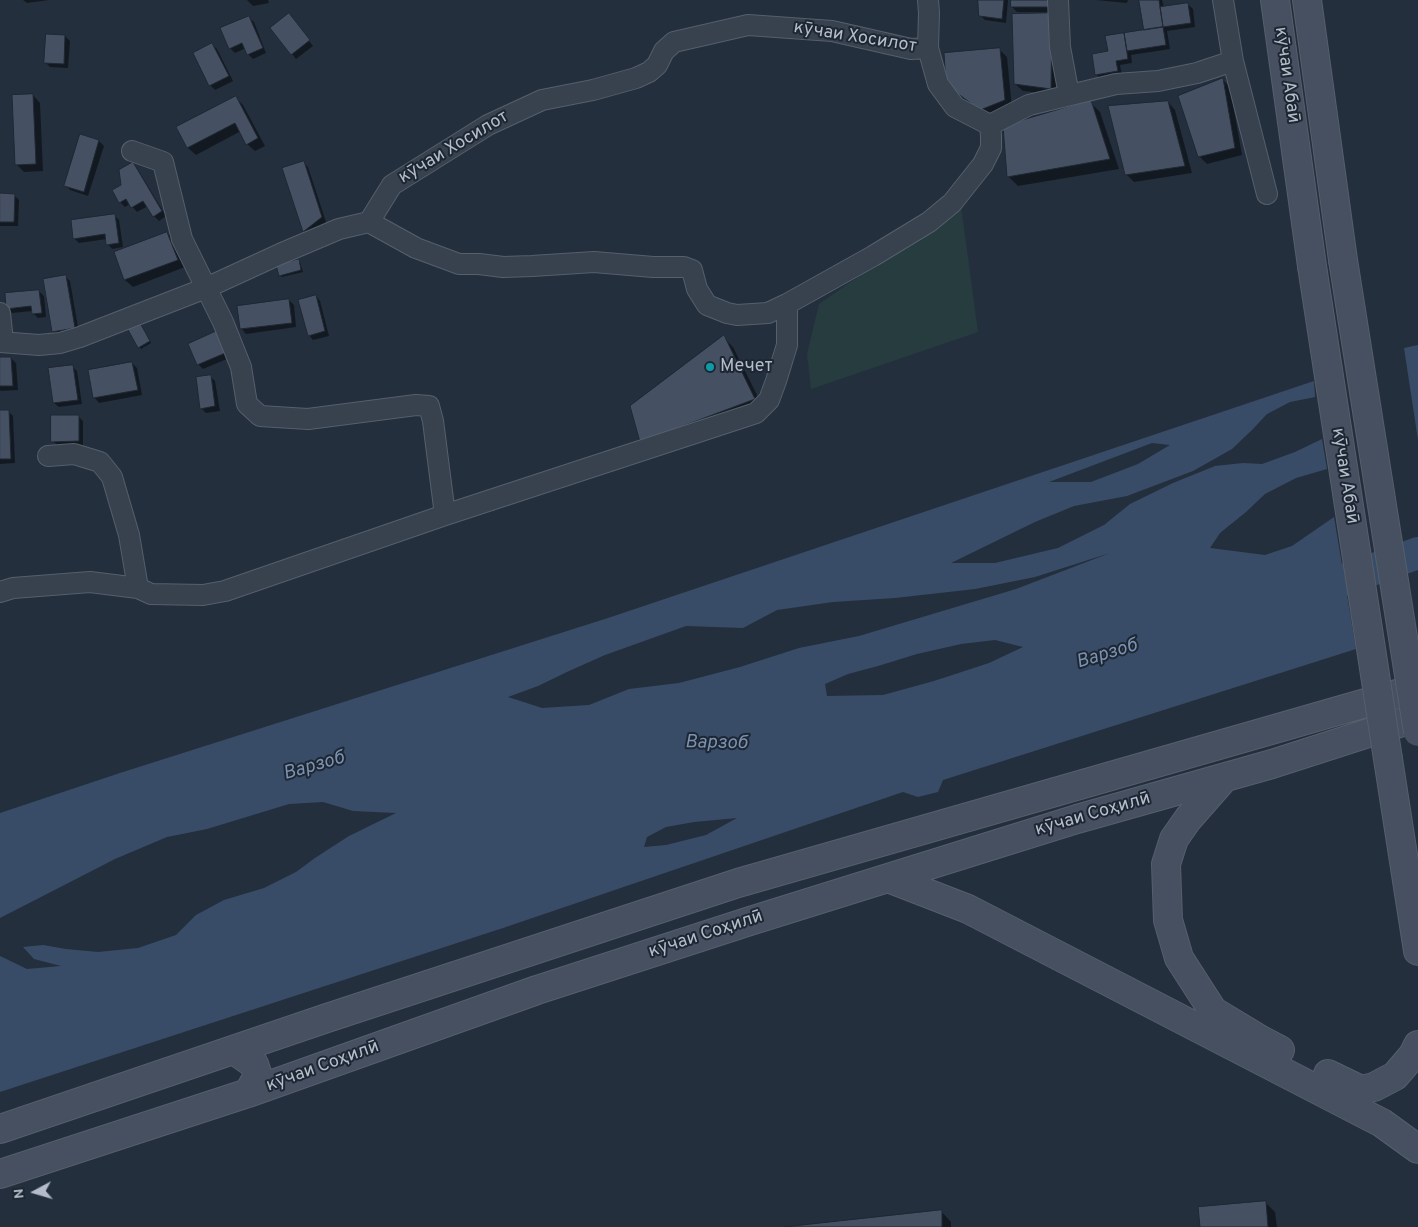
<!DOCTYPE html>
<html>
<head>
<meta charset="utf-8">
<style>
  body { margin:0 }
  #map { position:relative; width:1418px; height:1227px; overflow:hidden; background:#242f3e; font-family:Overpass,sans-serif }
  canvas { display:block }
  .north { position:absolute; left:10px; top:1167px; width:50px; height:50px; -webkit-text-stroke:4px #1d2633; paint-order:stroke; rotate:264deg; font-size:14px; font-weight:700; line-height:20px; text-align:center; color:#b4bcc9 }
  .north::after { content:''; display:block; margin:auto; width:18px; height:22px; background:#b4bcc9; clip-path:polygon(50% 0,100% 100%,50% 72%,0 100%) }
</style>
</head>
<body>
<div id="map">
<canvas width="1418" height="1227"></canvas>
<div class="north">N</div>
</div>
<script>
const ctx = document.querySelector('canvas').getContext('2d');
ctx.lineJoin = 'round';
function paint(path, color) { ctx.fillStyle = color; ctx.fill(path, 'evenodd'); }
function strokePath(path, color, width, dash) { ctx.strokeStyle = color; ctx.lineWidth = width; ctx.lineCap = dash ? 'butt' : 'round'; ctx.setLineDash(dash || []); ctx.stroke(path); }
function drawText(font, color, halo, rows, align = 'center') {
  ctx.font = font + ' Overpass,sans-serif'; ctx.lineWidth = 4; ctx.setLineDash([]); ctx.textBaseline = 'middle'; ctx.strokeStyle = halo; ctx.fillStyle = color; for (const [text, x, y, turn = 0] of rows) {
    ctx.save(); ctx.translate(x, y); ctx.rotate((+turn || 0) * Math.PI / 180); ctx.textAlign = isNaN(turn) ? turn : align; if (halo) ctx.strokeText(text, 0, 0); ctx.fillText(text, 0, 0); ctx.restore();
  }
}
paint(new Path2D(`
  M961 206 978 332 811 389 807 354 819 304Z`), '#263c3f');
paint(new Path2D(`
  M1418 345V440L1404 348Z
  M1314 381 1315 397 1290 402 1267 414 1252 430 1232 449 1193 471 1127 496 1074 506 1035 522 951 563H995L1058 548 1104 525 1130 504 1173 483 1215 466 1243 463 1262 464 1295 452 1322 439 1327 469 1296 478 1265 494 1246 512 1220 533 1210 548 1265 555 1292 546 1334 517 1356 649 943 780 938 792 918 797 903 792 503 928 0 1092V956L27 969 61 966 34 959 23 947 43 945 66 949 98 952 138 948 176 935 196 915 224 900 264 888 296 872 315 858 349 836 396 813 353 811 323 802 289 804 207 829 167 837 115 859 0 918V813L120 773 608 618ZM1152 443 1170 445 1138 464 1091 482H1049ZM1110 553 1016 589 859 636 799 648 740 667 679 683 629 689 589 705 542 708 508 697 538 686 569 671 605 655 686 626 743 628 777 610 833 602 895 598 975 589 1035 577ZM995 640 1023 647 989 663 934 681 883 695 827 696 825 684 848 674 878 666 917 654 961 644ZM737 818 706 835 666 845 644 847 647 837 666 827 694 822Z`), '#394c67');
paint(new Path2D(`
  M23 0H49L27 3Z
  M247 0H268L269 3 253 6Z
  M979 0H1008L1006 23 985 20 980 15Z
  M1012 0H1053L1056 12H1017L1012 7Z
  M1096 0H1128L1127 3Z
  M1140 0H1162L1164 8 1188 4 1193 9 1195 27 1167 31 1170 49 1131 55 1132 63 1120 65 1122 76 1101 79 1096 74 1109 52 1107 37 1145 31Z
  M249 18 254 22 266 53 253 59 248 54 246 48 235 53 230 48Z
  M293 20 313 46 296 59 292 54Z
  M1059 22 1058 95 1023 91 1015 84Z
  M65 36 70 41 68 68 50 67 45 62Z
  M212 44 217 49 233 81 215 90 210 85Z
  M1000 50 1007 57 1012 108 989 117 955 92Z
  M1223 80 1230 87 1242 155 1207 164 1199 156Z
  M33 95 40 103 43 171 24 172 17 165Z
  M235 97 243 105 265 146 255 151 247 144 241 131 196 155 188 148 178 128Z
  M1090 102 1100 112 1119 169 1018 186 1008 176Z
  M1168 102 1175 110 1192 173 1134 182 1126 174Z
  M81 136 99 141 104 146 88 196 70 190 66 186Z
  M303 162 308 167 326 222 309 236 304 232 284 168Z
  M133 164 137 168 166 216 159 221 154 216 148 206 137 212 130 204 125 207 120 202 122 185Z
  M0 195H14L19 200 18 226H0Z
  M115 216 119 220 123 247 112 249 108 244 107 239 79 243 74 238Z
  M167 233 175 240 185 267 133 287 125 280 115 253Z
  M298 260 300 262 303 272 282 277 280 275Z
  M65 276 70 281 79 333 58 336 53 332Z
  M39 291 44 296 46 317 38 318 33 313V311L12 313 8 308Z
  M316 296 320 301 329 336 313 340 309 335Z
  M289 300 294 305 296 327 246 334 242 329 239 307Z
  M141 325 151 343 141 349 129 328Z
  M221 331 234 356 203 369 198 364Z
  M723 337 733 347 764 409 651 452Z
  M11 358 16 363 18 390 1 391 0 390V359Z
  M132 363 137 368 142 395 99 403 95 398 89 371Z
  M72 366 77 371 82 404 59 407 54 403Z
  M210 376 215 381 220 411 206 413 201 408Z
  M8 411 13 416 15 463 0 464V412Z
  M78 416 83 421V446H58L53 441Z
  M1265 1202 1275 1212 1277 1227H1201Z
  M941 1211 951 1222V1227H795Z`), '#0007');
strokePath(new Path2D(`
  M1303 595 1418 553`), '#394c67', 32);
const building = new Path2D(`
  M978 0H1004L1002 19 979 16Z
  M1011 0H1050L1052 7H1011Z
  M1139 0H1159L1163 27 1144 30Z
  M1188 3 1191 23 1163 27 1160 7Z
  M289 13 310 40 291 55 270 28Z
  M1052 13 1051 89 1014 84 1012 14Z
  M249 16 263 48 247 55 242 43 229 49 220 28Z
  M1163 27 1166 45 1127 51 1124 33Z
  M1124 33 1128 59 1116 61 1118 71 1095 75 1092 54 1108 51 1105 36Z
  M46 34 65 35 64 64 44 63Z
  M212 43 229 76 209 86 193 53Z
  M1000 48 1005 100 980 110 946 85 944 53Z
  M1223 78 1235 148 1198 157 1178 96Z
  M33 94 36 164 15 165 12 95Z
  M236 96 258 138 246 145 235 123 187 148 176 127Z
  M1091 100 1110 159 1007 177 1003 126Z
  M1168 101 1185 166 1125 175 1108 106Z
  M80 134 99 140 84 192 64 186Z
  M304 161 322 217 303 232 282 168Z
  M133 162 162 211 153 217 143 201 131 208 126 199 119 203 112 190 121 185 119 170Z
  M0 193 15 194 14 222H0Z
  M115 214 119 243 106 245 105 234 73 239 71 220Z
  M167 232 178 260 124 280 114 252Z
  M299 259 301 270 279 276 276 265Z
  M66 275 75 328 52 332 43 279Z
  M39 290 42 313 32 314 31 306 6 309 5 293Z
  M316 295 325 331 308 336 298 300Z
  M289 299 292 323 240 329 237 306Z
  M139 321 150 341 138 348 127 328Z
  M221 329 230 351 197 365 188 344Z
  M724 335 755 399 640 442 630 406Z
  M0 357H11L13 386H0Z
  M132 362 138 390 93 398 88 370Z
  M73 365 78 400 53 403 48 368Z
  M211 375 215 406 200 409 196 377Z
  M0 410H9L11 459H0Z
  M51 415H79V441L51 442Z
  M1266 1201 1268 1227H1200L1198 1207Z
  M942 1210V1227H784Z`);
paint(building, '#455162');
strokePath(building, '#1f2835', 1);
const street = new Path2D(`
  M1058 0 1060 47 1069 95
  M1223 0 1233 61 1267 194
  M990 125 1029 105 1116 84 1158 81 1197 73 1233 61
  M132 151 163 162 182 239 223 322 241 367 247 404 260 416 308 419 416 405 429 406 433 421 445 515
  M369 222 416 248 459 264H479L503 267 532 266 594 262 653 267H684L692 270 697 289 707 305 727 313 737 315 768 313 787 304
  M0 313 3 342
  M0 342 39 345 60 343 80 337 206 288 280 254 339 229 369 222 392 185 488 125 542 100 593 90 636 78 649 72 657 65 664 51 674 42 748 25 832 31 911 49 928 48
  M48 456 74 454 100 462 112 477 129 535 138 588
  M0 592 13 588 90 582 138 588 151 594 203 595 225 591 445 515 756 413 769 400 776 381 787 345V304L873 256 929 222 952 203 983 164 991 148V136L990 125 955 107 938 84 928 48 929 13 928 0`);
const secondary = new Path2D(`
  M1275 0 1312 266
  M1307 0 1343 260
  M1388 759 1418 951
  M1224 778 1188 819 1174 839 1166 864 1168 920 1179 958 1213 1011 1261 1040 1280 1050
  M888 878 968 909 1382 1123 1418 1149
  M234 1050 254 1064 258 1076 248 1093
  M1328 1074 1361 1090 1374 1087 1395 1076 1413 1055 1418 1045
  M0 1129 327 1018 738 883 1418 688
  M0 1174 248 1093 537 990 750 921 1077 819 1272 764 1418 717`);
strokePath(street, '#565f6c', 22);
strokePath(secondary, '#565f6c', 30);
strokePath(street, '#38414e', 20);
strokePath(secondary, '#465061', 28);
const secondaryBridge = new Path2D(`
  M1343 260 1418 732
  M1312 266 1388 759`);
strokePath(secondaryBridge, '#565f6c', 30, []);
strokePath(secondaryBridge, '#465061', 28);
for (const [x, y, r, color] of [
  [710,367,5,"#0f9aa8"]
]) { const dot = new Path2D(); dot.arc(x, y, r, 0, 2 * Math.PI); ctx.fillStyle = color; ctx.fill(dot); strokePath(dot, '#1d2633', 2); }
drawText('18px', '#b4bcc9', '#1d2633', [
  ["кӯчаи Хосилот",855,38,9],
  ["кӯчаи Абаӣ",1286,75,82],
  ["кӯчаи Хосилот",454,148,-31],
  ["кӯчаи Абаӣ",1344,476,81],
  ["кӯчаи Соҳилӣ",1093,815,-16],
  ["кӯчаи Соҳилӣ",706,935,-18],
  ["кӯчаи Соҳилӣ",323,1067,-20]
]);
drawText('18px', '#b4bcc9', '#1d2633', [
  ["Мечет",720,367]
], 'left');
drawText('italic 19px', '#7c92b1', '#1d2633', [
  ["Варзоб",1107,655,-17],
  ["Варзоб",716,744,1],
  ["Варзоб",314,767,-16]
]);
</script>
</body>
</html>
